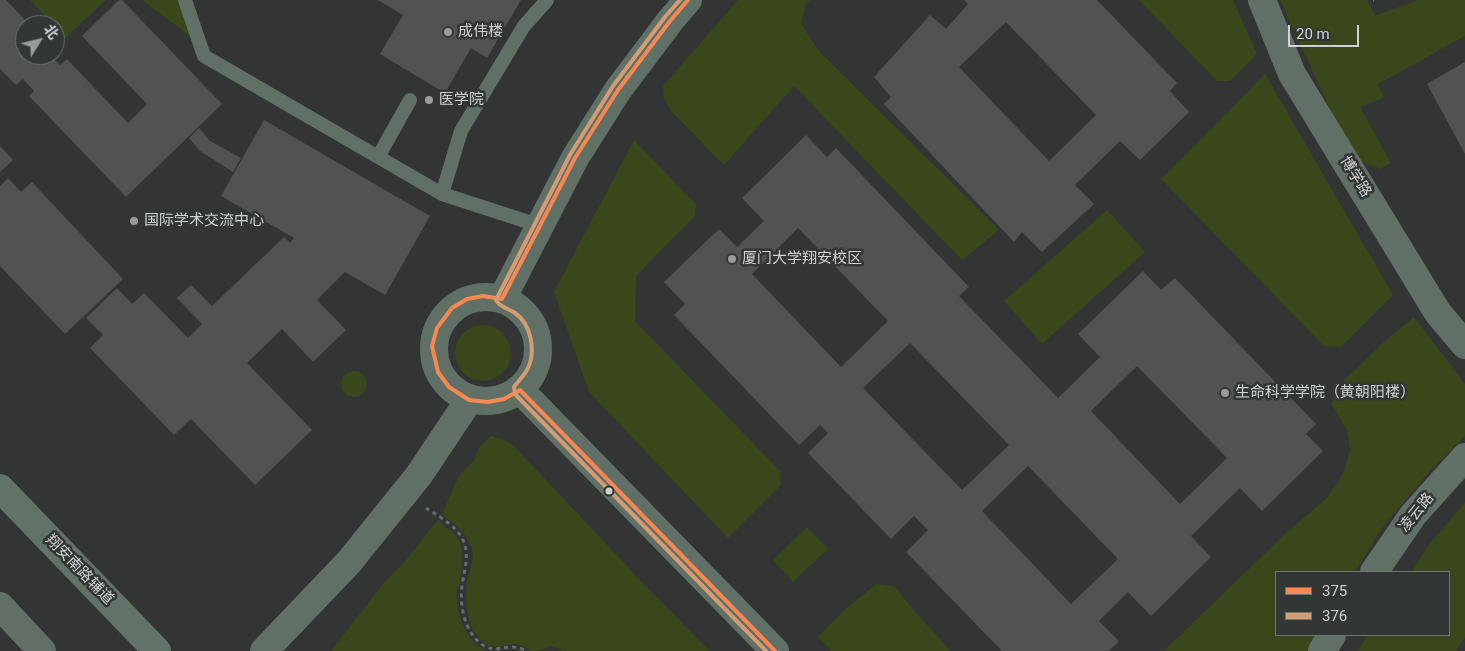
<!DOCTYPE html>
<html>
<head>
<meta charset="utf-8">
<style>
  body { margin:0 }
  #map { position:relative; width:1465px; height:651px; overflow:hidden; background:#333534; font-family:Roboto,"Noto Sans SC",sans-serif }
  canvas { display:block }
  .legend { position:absolute; left:1275px; top:571px; width:175px; height:65px; box-sizing:border-box; background:#323635; border:1px solid #717474; margin:0; padding:6px 9px; list-style:none; font-size:15px; color:#cfd2d2 }
  .legend li { display:flex; align-items:center; gap:10px; height:25px }
  .legend b { width:25px; border:1px solid #717474 }
  .north { position:absolute; left:15px; top:15px; width:50px; height:50px; box-sizing:border-box; background:#323635; border:1px solid #717474; border-radius:50%; rotate:54deg; font-size:14px; font-weight:700; line-height:20px; text-align:center; color:#cfd2d2 }
  .north::after { content:''; display:block; margin:auto; width:18px; height:22px; background:#989b9b; clip-path:polygon(50% 0,100% 100%,50% 72%,0 100%) }
  .scale { position:absolute; left:1288px; top:25px; width:71px; height:22px; box-sizing:border-box; border:2px solid #cfd2d2; border-top:0; padding-left:6px; font-size:15px; line-height:18px; white-space:nowrap; color:#cfd2d2; -webkit-text-stroke:4px #323635; paint-order:stroke }
</style>
</head>
<body>
<div id="map">
<canvas width="1465" height="651"></canvas>
<ul class="legend">
<li><b style="height:6px;background:#f88751"></b>375</li>
<li><b style="height:6px;background:#d39c74"></b>376</li>
</ul>
<div class="north">北</div>
<div class="scale">20 m</div>
</div>
<script>
const ctx = document.querySelector('canvas').getContext('2d');
ctx.lineJoin = 'round';
function paint(path, color) { ctx.fillStyle = color; ctx.fill(path, 'evenodd'); }
function strokePath(path, color, width, dash) { ctx.strokeStyle = color; ctx.lineWidth = width; ctx.lineCap = dash ? 'butt' : 'round'; ctx.setLineDash(dash || []); ctx.stroke(path); }
function drawText(font, color, halo, rows, align = 'center') {
  ctx.font = font + ' Roboto,"Noto Sans SC",sans-serif'; ctx.lineWidth = 5; ctx.setLineDash([]); ctx.textBaseline = 'middle'; ctx.strokeStyle = halo; ctx.fillStyle = color; for (const [text, x, y, turn = 0] of rows) {
    ctx.save(); ctx.translate(x, y); ctx.rotate((+turn || 0) * Math.PI / 180); ctx.textAlign = isNaN(turn) ? turn : align; if (halo) ctx.strokeText(text, 0, 0); ctx.fillText(text, 0, 0); ctx.restore();
  }
}
paint(new Path2D(`
  M30 0H105L66 38Z
  M142 0H178L198 42Z
  M738 0H810L806 4 801 24 820 52 999 230 962 260 794 86 724 165 671 111 664 98 663 86Z
  M1139 0H1233L1257 54 1230 81H1217Z
  M1280 0H1367L1375 16 1418 0H1465V36L1378 84 1384 98 1360 107 1391 163 1380 169 1352 157Z
  M1265 74 1393 295 1341 347 1324 346 1161 179Z
  M634 140 696 204 695 216 636 276 635 321 780 471 781 485 728 538 589 392 554 292Z
  M1107 210 1145 252 1042 344 1004 301Z
  M1414 317 1465 384V436L1428 473 1382 528 1355 572H1276V635H1318L1308 651H1164L1287 532 1328 497 1344 472 1350 450 1347 430 1332 405 1336 388 1384 342Z
  M455 353a28 28 0 1 1 56 0a28 28 0 1 1-56 0Z
  M341 384a13 13 0 1 1 26 0a13 13 0 1 1-26 0Z
  M491 436 502 439 513 445 642 582 710 651H563L551 646C545 649 539 651 532 651 526 649 523 644 515 644 509 644 503 647 496 647 468 644 463 602 467 580 469 570 475 561 472 550 468 534 456 525 443 516L445 507 460 474 473 462 480 446Z
  M1465 503V637L1456 651H1358L1367 635H1449V572H1411L1431 542Z
  M438 520C445 527 456 533 460 542 464 553 462 574 459 584 458 589 457 587 457 592 456 614 465 641 487 651H331L379 589 405 561Z
  M807 527 828 549 793 582 773 560Z
  M877 584 894 586 916 613 951 651H832L818 637C836 617 855 600 877 584Z`), '#39471a');
paint(new Path2D(`
  M0 0H6L30 25H25V55H50L60 65 67 59 128 123 147 104 82 36 119 0H122L222 104 126 197 29 96 34 91 23 79 16 85 0 69Z
  M378 0H521L487 58 471 48 445 93 380 54 403 15Z
  M964 0H1097L1177 83 1170 91 1189 112 1140 160 1120 141 1075 185 1094 204 1042 252 1022 232 1014 242 884 104 891 97 874 77 930 15 946 29 968 4ZM1006 22 1096 115 1049 161 959 67Z
  M1465 62V154L1427 84Z
  M264 120 430 216 385 295 345 272 317 300 346 330 313 362 282 329 247 363 312 430 255 485 191 419 174 435 90 348 103 335 86 318 117 288 132 304 144 293 188 338 202 324 177 298 191 285 212 306 284 237 290 243 294 238 221 196Z
  M199 128 210 141 241 158 233 172 200 151 189 138Z
  M806 135 827 157 836 148 969 287 959 296 1058 398 1100 357 1078 334 1143 271 1161 290 1175 278 1316 424 1306 434 1323 451 1262 511 1240 488 1191 536 1211 557 1151 616 1128 592 1099 621 1119 641 1109 651H1002L906 552 928 530 914 516 891 539 808 453 828 433 820 425 799 445 674 315 685 304 664 282 719 229 737 247 764 221 742 198ZM798 228 888 321 841 367 752 274ZM910 343 1009 445 962 490 863 388ZM1137 366 1227 458 1180 504 1091 411ZM1028 466 1118 559 1071 604 982 511Z
  M0 146 13 160 0 172Z
  M8 178 21 192 32 182 123 279 65 334 0 266V186Z`), '#515252');
strokePath(new Path2D(`
  M1373 0H1374
  M426 508C438 516 457 526 463 540 470 556 464 570 462 586 459 608 466 636 486 647 496 651 503 647 512 647 517 647 523 649 527 651`), '#65706a', 3, [4, 4]);
strokePath(new Path2D(`
  M185 0 204 56 442 194 541 226
  M378 157 410 100
  M442 194 461 131 524 26 547 0`), '#607067', 14);
strokePath(new Path2D(`
  M1262 0 1292 74 1438 313 1465 345
  M434 349a52 52 0 1 1 104 0a52 52 0 1 1-104 0Z
  M502 299 575 158 618 90 670 21 688 0
  M520 390 775 651
  M1374 572 1413 515 1465 457
  M264 651 349 562 419 475 469 400
  M1322 651 1332 635`), '#607067', 28);
strokePath(new Path2D(`
  M0 488 157 651`), '#617269', 28);
strokePath(new Path2D(`
  M0 606 42 651`), '#626f67', 28);
strokePath(new Path2D(`
  M688 0 670 21 618 90 575 158 502 299 483 296 467 299 452 308 437 328 432 346 438 372 449 387 469 400 487 402 504 399 520 390 775 651`), '#f88751', 4);
strokePath(new Path2D(`
  M680 0 665 17 613 86 570 155 496 300C499 307 508 308 515 313 531 324 536 350 528 368 525 375 519 380 514 387L515 394 766 651`), '#d39c74', 4);
for (const [x, y, r, color] of [
  [448,32,5,"#989b9b"],
  [429,100,5,"#989b9b"],
  [134,221,5,"#989b9b"],
  [732,259,5,"#989b9b"],
  [1225,393,5,"#989b9b"],
  [609,491,4.5,"#cfd2d2"]
]) { const dot = new Path2D(); dot.arc(x, y, r, 0, 2 * Math.PI); ctx.fillStyle = color; ctx.fill(dot); strokePath(dot, '#323635', 2); }
drawText('15px', '#cfd2d2', '#323635', [
  ["成伟楼",458,32],
  ["医学院",439,100],
  ["国际学术交流中心",144,221],
  ["厦门大学翔安校区",742,259],
  ["生命科学学院（黄朝阳楼）",1235,393]
], 'left');
drawText('15px', '#cfd2d2', '#323635', [
  ["博学路",1355,177,58],
  ["凌云路",1417,513,-51],
  ["翔安南路辅道",79,570,46]
]);
</script>
</body>
</html>
